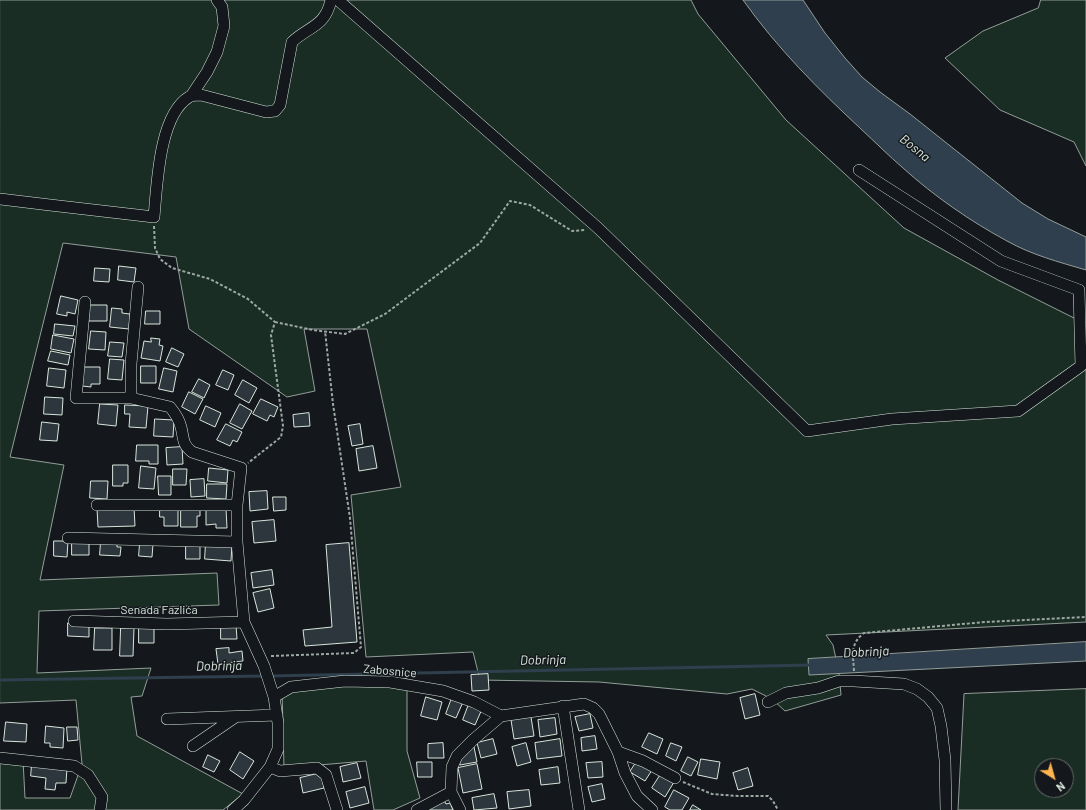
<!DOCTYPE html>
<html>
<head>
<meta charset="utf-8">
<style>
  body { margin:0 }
  #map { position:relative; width:1086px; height:810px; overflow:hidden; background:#14181c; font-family:Barlow,sans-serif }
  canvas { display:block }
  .north { position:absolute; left:1034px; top:758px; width:40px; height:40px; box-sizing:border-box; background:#14181c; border:1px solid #626a69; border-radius:50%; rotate:143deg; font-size:11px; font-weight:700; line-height:16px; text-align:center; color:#d8e6dc }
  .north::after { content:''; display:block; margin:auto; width:14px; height:18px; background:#ffb74d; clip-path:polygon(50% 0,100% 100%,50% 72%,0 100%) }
</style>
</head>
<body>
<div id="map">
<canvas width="1086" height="810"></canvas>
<div class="north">N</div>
</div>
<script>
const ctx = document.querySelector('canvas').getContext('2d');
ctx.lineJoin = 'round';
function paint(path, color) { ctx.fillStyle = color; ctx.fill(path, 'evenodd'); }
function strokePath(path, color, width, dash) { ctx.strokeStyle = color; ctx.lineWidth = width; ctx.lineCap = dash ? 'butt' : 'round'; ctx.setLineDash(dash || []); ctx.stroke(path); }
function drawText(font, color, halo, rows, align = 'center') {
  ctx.font = font + ' Barlow,sans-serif'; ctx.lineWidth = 3; ctx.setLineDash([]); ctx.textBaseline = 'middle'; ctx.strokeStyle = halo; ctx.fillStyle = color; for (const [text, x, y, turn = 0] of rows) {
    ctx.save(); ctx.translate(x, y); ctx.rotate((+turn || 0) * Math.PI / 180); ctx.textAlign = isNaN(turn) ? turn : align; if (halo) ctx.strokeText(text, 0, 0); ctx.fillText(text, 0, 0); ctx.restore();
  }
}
const green = new Path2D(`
  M0 0H691L698 14 786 120 904 228 998 280 1078 320 1086 322V622L826 635 833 645 839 673 841 695 785 711 772 699 752 689 727 694 599 682 480 680 473 652 366 657 351 495 401 487 367 329H304L315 391 287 397 189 329 176 257 63 243 10 457 64 465 40 580 217 573 219 605 39 611 37 673 151 668 142 696 131 697 137 736 243 794 223 810H0V760H23L25 798H70L82 764 76 700 0 703Z
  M1041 0H1086V166L1074 142 1000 110 945 58 983 31 1038 8Z
  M407 679V751L420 798 393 810H374L366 761 284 768 282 689Z
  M1086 689V810H958L964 694ZM1042 766H1066V790H1042Z`);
paint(green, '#1a2d24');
strokePath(green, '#939e99', 1);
const water = new Path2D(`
  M743 0H803L825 33 845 58 862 77 880 92 910 114 1022 203 1048 219 1086 237V270C1059 262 1032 255 1007 241 970 221 934 196 903 168 889 156 875 142 861 129 818 89 777 48 743 0Z
  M1086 642V661L809 675 808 659Z`);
paint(water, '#2f3f4d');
strokePath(water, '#939e99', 1);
strokePath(new Path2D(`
  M270 676 812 665
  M0 680 264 676`), '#2f3f4d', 3);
const building = new Path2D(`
  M119 266 136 268 134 282 118 280Z
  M95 268 110 269 109 282 94 281Z
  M61 296 78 300 75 314 67 312V316L57 314Z
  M89 305H107V321H89Z
  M112 308 122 309V313L130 314 129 329 110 327Z
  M146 311H160V324H145Z
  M55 324 75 326 73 336 54 334Z
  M91 331 106 332 105 350 89 349Z
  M53 335 74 339 71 353 51 349Z
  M151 338 160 339 159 345 163 346 160 361 141 358 144 341 151 342Z
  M110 342 124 343 122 357 108 356Z
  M172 348 184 354 178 367 166 362Z
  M51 351 70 355 68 365 48 361Z
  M110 359 124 360 122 380 108 379Z
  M141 366H156V383H141Z
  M83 367H100V384H91V387L82 386Z
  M49 368 66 370 64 388 47 386Z
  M164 368 177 371 173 392 159 389Z
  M223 370 234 375 228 390 216 385Z
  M199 379 210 385 204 398 192 392Z
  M243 380 257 388 249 403 235 395Z
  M189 392 203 399 195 414 182 407Z
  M45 397 63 398 62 415 44 414Z
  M261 399 278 407 274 417 270 415 267 421 253 414Z
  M100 404 118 405 116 426 98 424Z
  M240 404 252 411 242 429 230 423Z
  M125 405 148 406 146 428 129 427 130 414H125Z
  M206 406 221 413 215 427 200 420Z
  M309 413 310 426 294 427 293 415Z
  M155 419 174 420 173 437 154 436Z
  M42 422 59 424 57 441 40 440Z
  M226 424 242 432 237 442 233 440 230 446 217 440Z
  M360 424 363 444 352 446 348 426Z
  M137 445H158V464H149V461H136Z
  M373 446 377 468 359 471 356 449Z
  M182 447 183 464 167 465 166 448Z
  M113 465H128V483H123V486H113Z
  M141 466 156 468 154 489 139 488Z
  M209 468 228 470 227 483 208 481Z
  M173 469H187L186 485H173Z
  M158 476H171V495H159Z
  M204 479 205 496 191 497 190 480Z
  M91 481H108L107 499 90 498Z
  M207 484H227L226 499 207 498Z
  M267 491 268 509 250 511 249 492Z
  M273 497H286V510L274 511Z
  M134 507 135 526 98 527 97 508Z
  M181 507H200V516H197V527H181Z
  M160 508H178V526H164V517H160Z
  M226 508 227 528H216V524L206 525V509Z
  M274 520 276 541 254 543 252 522Z
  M72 540H89V555H72Z
  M54 541H68L67 557 54 556Z
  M101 541 117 542V547H121L120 556 100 555Z
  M140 543 153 544 152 557 139 556Z
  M206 543 232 544 231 561 205 559Z
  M349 543 357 642 305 646 303 630 332 627 326 545Z
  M186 544H200V559H186Z
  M272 570 274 585 253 588 251 573Z
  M270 589 274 608 258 612 253 593Z
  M68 623 89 624V637L68 636Z
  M221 625H236L237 639H221Z
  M139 626H154V643H139Z
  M95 628H112V650H94Z
  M121 628H134L133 656H120Z
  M229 648V653L242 651 243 661 218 664 216 649Z
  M488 674 489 690 472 691 471 675Z
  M755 694 760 715 745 719 740 698Z
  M426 697 442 702 437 720 421 716Z
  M452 698 463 702 456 718 446 714Z
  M469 704 482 709 475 725 463 720Z
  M590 714 593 728 579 731 575 717Z
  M531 717 534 736 514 739 511 720Z
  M555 718 557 734 540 737 538 720Z
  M6 722 27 724 26 742 4 741Z
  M46 726 64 728 63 748 50 747V743H45Z
  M67 727H77L78 740 68 741Z
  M649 733 663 739 657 754 642 747Z
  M595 736 597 749 582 751 581 738Z
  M493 739 497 754 481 758 477 743Z
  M560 739 562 756 537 759 535 743Z
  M443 743 444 758H428V744Z
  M526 743 531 762 517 766 512 747Z
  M671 743 682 747 676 761 666 756Z
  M474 747 477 762 460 765 459 759 469 748Z
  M240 752 254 761 243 779 230 770Z
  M208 755 220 761 214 772 203 767Z
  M688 757 698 762 691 776 681 771Z
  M701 759 720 762 717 779 698 775Z
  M637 761 652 770 645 781 630 772Z
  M417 762H432V777H418Z
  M602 762 603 777 588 778 586 763Z
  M357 763 361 778 343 782 340 767Z
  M477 764 482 789 463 793 458 768Z
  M32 765 67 768 66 783H56L55 790 45 789 46 778 31 776Z
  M558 767 560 783 541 785 539 770Z
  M748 768 753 786 738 790 733 773Z
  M321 773 324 788 303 793 300 778Z
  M661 774 674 782 665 797 652 788Z
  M602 784 605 799 592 802 588 787Z
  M365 787 369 803 350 808 346 792Z
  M529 790 531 806 509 809 507 792Z
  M674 790 689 798 682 810H670L665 807Z
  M494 794 497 808 474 810 472 798Z
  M444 800 446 804 450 803 453 810H429Z
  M693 805 701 810H690Z`);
paint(building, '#2c363c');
strokePath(building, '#d8e6dc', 1);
const minor = new Path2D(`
  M338 0 598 228 807 431 892 419 1018 411 1081 366 1079 290 1001 261 859 170
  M191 96 207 72 217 52 224 26 222 7 217 0
  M0 199 50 205 154 217C157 185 159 115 189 97 193 95 197 95 201 95L266 112 275 111 280 105 292 42C309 26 325 27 331 0
  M85 302 76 398H131L170 407C175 413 179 419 181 427 184 439 182 444 192 452L241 468 237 505V542L244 622 264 666 274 697 278 723V749L270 767 244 800 233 810
  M131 398V364L138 287
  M97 505H237
  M68 538 237 542
  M74 621 167 624 244 622
  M274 697 291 687 345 681 390 682 443 691 474 702 501 716 584 704 593 708 599 714 618 752 625 773 637 796 652 810
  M768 702 786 693 818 688 839 681H854L904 684 917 689 928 697 937 708 941 726 945 760 946 810
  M563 706 579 810
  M167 719 277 715
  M193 746 234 718
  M618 752 643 761 675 778
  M0 758 74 766 88 775 102 797 100 810
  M270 767 280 771 317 768 326 775 337 810
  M417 810 451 792
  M460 810 451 792 452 767 457 756 474 739 501 716`);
strokePath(minor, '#d8e6dc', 12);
strokePath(new Path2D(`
  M154 226 155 248 160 259 172 268 210 279 248 299 275 322 271 335 283 426 281 437 248 463
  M275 322 313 330 345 334 385 314 480 243 510 201 530 205 572 231 585 230
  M271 656 354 653 361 647 350 518 333 404 325 331
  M854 671C853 655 850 643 864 633L985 622 1086 617
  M683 782 712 794 738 796H768L773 801 778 810`), '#9da8a2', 2, [3, 2]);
strokePath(minor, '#14181c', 11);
drawText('12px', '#d8e6dc', '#14181c', [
  ["Senada Fazlića",159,610],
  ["Zabosnice",390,671,5]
]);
drawText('italic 13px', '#d8e6dc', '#14181c', [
  ["Bosna",915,148,39],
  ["Dobrinja",866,652,-3],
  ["Dobrinja",543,660,-1],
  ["Dobrinja",219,666,-1]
]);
</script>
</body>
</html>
